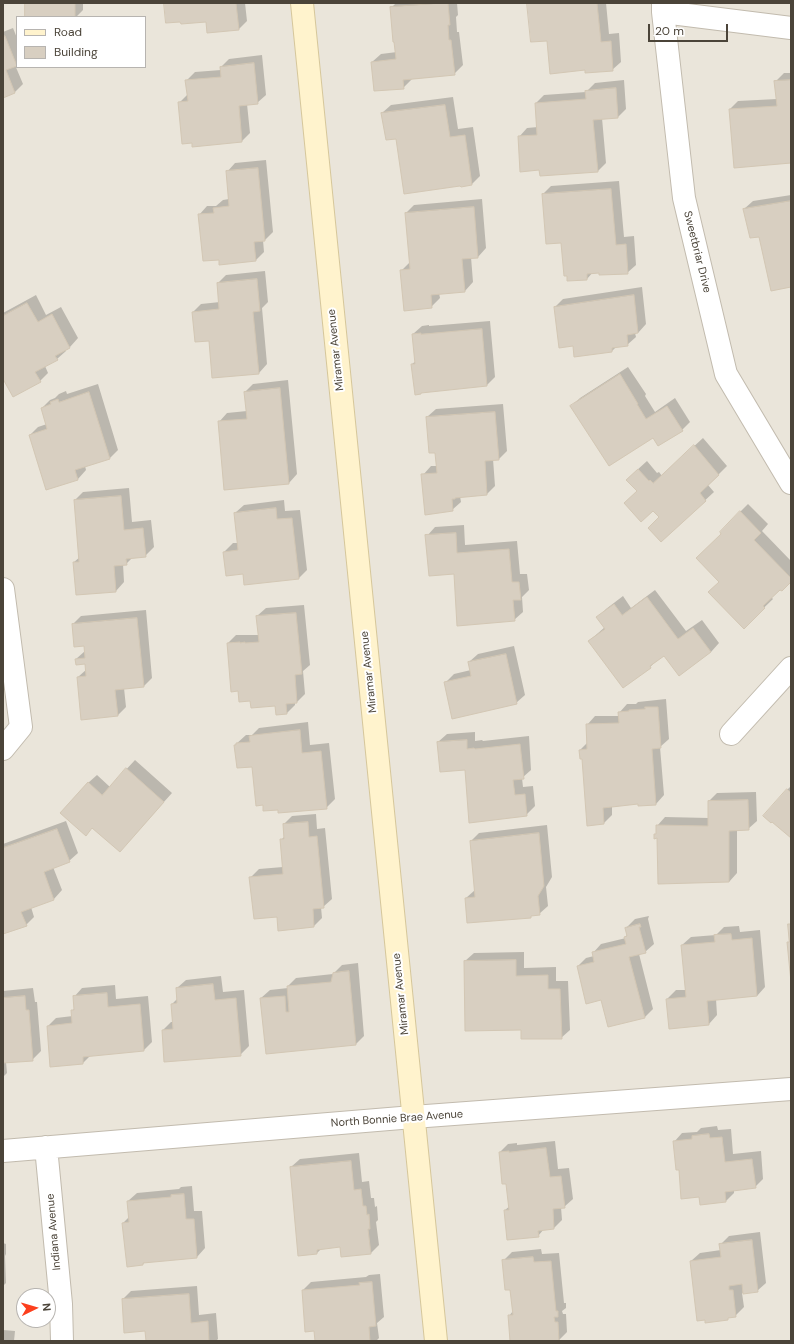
<!DOCTYPE html>
<html>
<head>
<meta charset="utf-8">
<style>
  body { margin:0 }
  #map { position:relative; width:794px; height:1344px; overflow:hidden; background:#f6f3ec; font-family:"DM Sans",sans-serif }
  canvas { display:block }
  .frame { position:absolute; inset:0; border:4px solid #4b4439; pointer-events:none }
  .legend { position:absolute; left:16px; top:16px; width:130px; height:52px; box-sizing:border-box; background:#fff; border:1px solid #b7b4b0; margin:0; padding:5px 7px; list-style:none; font-size:12px; color:#4b4439 }
  .legend li { display:flex; align-items:center; gap:8px; height:20px }
  .legend b { width:20px; border:1px solid #b7b4b0 }
  .north { position:absolute; left:16px; top:1288px; width:40px; height:40px; box-sizing:border-box; background:#fff; border:1px solid #b7b4b0; border-radius:50%; rotate:85deg; font-size:11px; font-weight:700; line-height:16px; text-align:center; color:#4b4439 }
  .north::after { content:''; display:block; margin:auto; width:14px; height:18px; background:#fc3f1d; clip-path:polygon(50% 0,100% 100%,50% 72%,0 100%) }
  .scale { position:absolute; left:648px; top:24px; width:80px; height:18px; box-sizing:border-box; border:2px solid #4b4439; border-top:0; padding-left:5px; font-size:12px; line-height:14px; white-space:nowrap; color:#4b4439; -webkit-text-stroke:3px #fff; paint-order:stroke }
</style>
</head>
<body>
<div id="map">
<canvas width="794" height="1344"></canvas>
<div class="frame"></div>
<ul class="legend">
<li><b style="height:5px;background:#fff3cd"></b>Road</li>
<li><b style="height:11px;background:#d8cfc1"></b>Building</li>
</ul>
<div class="north">N</div>
<div class="scale">20 m</div>
</div>
<script>
const ctx = document.querySelector('canvas').getContext('2d');
ctx.lineJoin = 'round';
function paint(path, color) { ctx.fillStyle = color; ctx.fill(path, 'evenodd'); }
function strokePath(path, color, width, dash) { ctx.strokeStyle = color; ctx.lineWidth = width; ctx.lineCap = dash ? 'butt' : 'round'; ctx.setLineDash(dash || []); ctx.stroke(path); }
function drawText(font, color, halo, rows, align = 'center') {
  ctx.font = font + ' "DM Sans",sans-serif'; ctx.lineWidth = 4; ctx.setLineDash([]); ctx.textBaseline = 'middle'; ctx.strokeStyle = halo; ctx.fillStyle = color; for (const [text, x, y, turn = 0] of rows) {
    ctx.save(); ctx.translate(x, y); ctx.rotate((+turn || 0) * Math.PI / 180); ctx.textAlign = isNaN(turn) ? turn : align; if (halo) ctx.strokeText(text, 0, 0); ctx.fillText(text, 0, 0); ctx.restore();
  }
}
paint(new Path2D(`
  M3 3H791V1341H3ZM17 17H145V67H17ZM24 1296H48V1320H24Z`), '#eae5da');
paint(new Path2D(`
  M26 3H83V10L76 17H39Z
  M165 3H245L247 21 239 29 207 21Z
  M396 3H457L458 15 456 17 457 32H459L463 65 454 74 412 79 403 88 372 62 381 54 397 52 391 8Z
  M528 3H606L609 34 619 33 621 62 612 70 585 69Z
  M13 28 17 38V64L15 65 23 84 15 92 3 97V32Z
  M262 55 266 95 257 103 247 104 250 133 242 141 179 103 188 94 186 81 195 72 221 70V67L229 59Z
  M784 73H791V162L730 109 738 101 777 99 775 82Z
  M624 80 626 109 618 117 602 118 606 163 598 171 541 175 540 169 519 137 527 128 538 127 536 103 544 95 586 92 595 83Z
  M453 97 458 129 473 127 480 176 472 184 461 186 397 137 382 113 391 105Z
  M266 160 273 232 265 240H263L264 252 256 260 219 259 199 215 207 206H216L223 200 229 199 227 172 235 163Z
  M619 181 624 237 634 236 636 265 627 273 593 272 587 279 562 242 543 194 551 186Z
  M791 195V286L744 209 753 201Z
  M482 199 486 248 478 257H471L473 282 465 291 439 293 440 298 431 307 401 271 410 262 406 213 414 205Z
  M265 271 268 302 262 308 267 364 259 373 210 340 193 312 201 304 220 302 218 283 226 275Z
  M642 287 646 324 638 333H635L636 337 627 345 617 346 612 351 574 345 555 307 563 299Z
  M36 295 46 315 61 307 78 338 70 347 65 349 66 351 57 359 45 366 48 373 40 381 3 377V313Z
  M490 321 495 377 487 385 422 391 412 364 416 361 413 334 422 326 429 325V326Z
  M628 367 646 394 645 396 655 412 675 398 690 422 682 430 653 437 572 406 580 398Z
  M288 380 297 474 289 483 225 489 219 422 227 413 247 411 245 392 253 384Z
  M98 384 118 450 110 458 85 466 86 470 78 479 30 435 38 427 47 424 42 408 50 400 55 398 59 394 66 391 67 394Z
  M503 404 507 451 499 459H493L495 486 487 494 460 496 461 502 452 510 423 475 431 466H437L436 452 427 417 436 409Z
  M703 438 727 466 708 485 714 492 661 541 660 517 638 491 636 471 647 461 657 473 659 472 662 476Z
  M129 488 132 522 151 520 154 547 145 556 133 557 126 564H123L124 582 116 591 77 594 74 562 80 557 75 500 83 492Z
  M284 500 285 511 300 510 307 570 299 578 244 573 224 552 233 543H238L235 513 244 505Z
  M748 504 768 524 762 531 791 561V581L780 588 771 597 773 599 744 627 721 581 740 512Z
  M464 525 465 545 517 541 520 574H527L529 590 522 597 523 612 514 620 427 536 435 527Z
  M655 590 686 631 702 620 719 643 711 652 664 654 650 667 589 641 605 627 598 618 606 609 623 596 631 608Z
  M304 605 310 665 303 671 305 694 297 702 295 703V705L287 713 276 705 251 700 228 643 236 635H259L257 616 266 608Z
  M146 610 152 678 144 686 124 688 126 707 117 716 78 677 87 669 86 663 76 659 85 651V645L73 624 81 616Z
  M514 646 525 695 516 703 445 683 454 674 471 670 469 662 478 654Z
  M666 699 669 739 660 747 664 795 656 804 639 803 612 806V815L604 823 580 750 588 742 587 725 595 716H619V713L627 704H636L638 702Z
  M308 722 310 745 329 743 335 799 326 808 279 809 264 804 253 766 235 745 246 735H252L259 728Z
  M475 732V741L482 740 483 741 529 736 531 770 522 778 523 787 533 786 535 806 526 815 466 769 438 742 447 734Z
  M135 760 172 793 128 842 88 783 97 775 110 787Z
  M791 786V837L787 790Z
  M756 792 757 821 748 829 737 830V873L729 882 655 835 657 833V826L665 817 709 818V801L717 793Z
  M316 814 317 829 325 828 332 899 323 907H321L322 918 314 926 279 930 278 916 250 878 259 869 283 867 281 840 285 836 284 824 292 816Z
  M66 821 78 853 69 861 53 867 62 890 54 899 31 907 34 917 26 925 3 933V844Z
  M547 825 552 877 546 887 548 906 539 914 466 898 475 890 471 841 479 833Z
  M649 916 648 919 654 944 645 952 639 954 653 1009 645 1017 602 999 578 966 586 958 594 956 593 953 601 944 626 938 625 937 628 934 626 928 635 919Z
  M739 926 740 932 760 930 765 987 757 996 716 999 717 1015 709 1024 667 999 676 990H686L682 945 691 937 716 935 724 927Z
  M524 952V968L556 967V981H568L570 1030 561 1038 521 1029 466 1030 465 961 474 953Z
  M358 963 364 1036 356 1044 267 1053 261 998 270 990 288 988V986L296 978 333 974 342 965Z
  M221 976 223 992 244 990 249 1046 240 1055 163 1030 171 1022H173L172 1004 178 998 177 988 186 980Z
  M115 985 116 999 148 996 152 1042 144 1050 91 1055 83 1063 48 1026 56 1018 73 1016 72 1011 75 1008 74 997 82 988Z
  M33 988 35 1002H37L41 1051 32 1060 6 1062 7 1073 3 1077V991Z
  M717 1126 718 1130 731 1129 733 1154 761 1151 763 1179 755 1187 734 1190V1193L726 1201 700 1196 679 1169 674 1142 682 1133 697 1132 701 1128Z
  M555 1141 558 1169 569 1168 573 1199 564 1207H561L562 1220 554 1228 544 1229 538 1236 505 1210 510 1206 507 1183 500 1152 508 1144 517 1143V1145Z
  M359 1153 362 1182 369 1181 371 1198H374L375 1207 377 1206 378 1220 376 1222 379 1245 371 1253 341 1246 322 1248 317 1253 291 1167 300 1159Z
  M192 1186 194 1211H202L205 1248 197 1257 145 1262 143 1264 123 1223 130 1216 128 1201 137 1193 179 1189 181 1187Z
  M760 1232 766 1283 757 1291 742 1293 744 1307 735 1316H730L727 1319 691 1261 700 1253 721 1250 720 1245 729 1236Z
  M3 1243 6 1244V1254L5 1256 6 1283 3 1286Z
  M541 1249 542 1254 559 1253 564 1303H566V1308L562 1311 563 1314H566L567 1332 558 1341H511L509 1316 513 1311 511 1288 503 1261 512 1252Z
  M380 1274 384 1317 377 1323 379 1338 376 1341H316L315 1330 303 1290 311 1282 366 1277 369 1275Z
  M197 1286 199 1315 216 1313 218 1339 216 1341H147L146 1330 123 1299 131 1291Z
  M3 1330 15 1331 14 1341H3Z`), '#0003');
const building = new Path2D(`
  M25 3H75V17H25Z
  M164 3H236L239 30 207 33 206 22 181 24 180 22 166 23Z
  M448 3 450 25H448L449 40H451L455 75 403 80 404 89 374 91 371 62 396 59 394 42H393L390 7Z
  M527 3H597L601 42 611 41 613 71 585 73V70L550 74 547 41 531 42Z
  M5 36 17 66 6 70 15 93 3 98V37Z
  M254 63 258 104 239 106 242 142 192 147V143L182 144 178 102 188 101 185 80 221 77 220 67Z
  M791 80V163L734 168 729 109 777 106 774 81Z
  M616 88 618 118 593 120 598 172 540 176 539 170 520 172 518 136 537 135 535 103 586 99 585 91Z
  M445 105 450 137 465 135 472 185 461 187 460 186 404 194 396 139 386 140 381 113Z
  M258 168 265 241 254 242 256 261 219 265V260L203 261 198 214 214 213 213 208 229 206 226 171Z
  M611 189 616 245 626 244 628 274 599 275V273L587 274V280L567 281V276H564L561 243 546 244 542 194Z
  M791 201V287L771 291 759 237 750 238 743 209Z
  M474 207 478 258 462 259 465 292 431 295 432 308 404 311 400 270 410 269 405 213Z
  M257 279 260 311 253 312 259 374 212 378 209 341 195 342 192 312 219 309 217 283Z
  M634 295 638 333 627 335 628 346 612 348V352L574 357 573 346 559 348 554 307Z
  M27 303 38 322 52 314 70 348 55 356 58 360 35 372 41 382 13 397 3 379V316Z
  M482 329 487 386 421 393V394L415 395 411 364H415L412 334 421 333V334Z
  M620 374 638 404H637L646 419 667 406 683 431 658 446 653 438 609 466 570 406Z
  M280 388 289 484 224 490 218 421 247 419 244 392Z
  M89 392 110 459 75 470 78 480 46 490 29 435 47 429 41 408 51 404 50 402 58 399 59 402Z
  M495 412 499 460 485 461 487 495 455 498V499H452L453 511 425 515 421 474 437 473 435 453H429L426 417Z
  M694 445 719 475 700 493 706 501 661 542 648 528 659 517 653 511 641 522 624 503 637 491 626 480 638 469 649 481 650 480 653 483Z
  M121 496 124 530 143 528 146 557 126 559 127 565 114 566 116 592 76 595 73 562H79L74 500Z
  M276 508 277 519 292 518 299 579 244 585 243 574 226 576 223 552 238 550 234 513Z
  M740 511 761 533 754 540 791 578V582L782 591 780 590 763 606 765 608 744 629 708 592 719 582 696 558 721 534 720 532Z
  M456 533 457 553 509 549 512 582H519L521 600H513L515 621 457 626 454 574 429 576 425 535Z
  M647 597 678 639 693 628 711 652 679 676 664 656 650 666 651 668 623 688 588 641 605 629 596 617 614 604 622 615Z
  M296 613 302 674 295 675 297 703 286 704 287 714 276 715 275 706 251 708 250 701 239 702 238 691 231 692 227 643 240 642V643L245 642V643L259 642 256 616Z
  M137 618 144 687 115 690 118 716 81 720 77 677 86 676 85 664 76 665 75 659 85 658 84 646 74 647 72 624Z
  M506 654 517 704 452 719 444 682 471 676 468 662Z
  M645 707H658L661 748 652 749 656 805 638 806V804L603 808 604 824 587 826 582 759H580L579 750 587 749 586 724 619 723 618 712 629 711V710L645 709Z
  M300 730 302 753 321 751 327 809 278 813V810L263 811V805L256 806 252 767 237 768 234 745H236V743L250 742 249 736 254 735Z
  M467 740V749L474 748 475 749 520 744 524 779 513 780 515 795 525 794 527 816 469 823 465 770 440 772 437 742Z
  M126 768 164 802 120 852 92 828 86 836 60 813 88 782 102 795Z
  M787 789 791 793V838L772 822 771 823 763 816Z
  M748 800 749 830 729 831V882L658 884 657 838 654 839V834H656V825L708 826V801Z
  M308 822 309 837 317 836 324 908 313 909 314 927 278 931 277 917 254 919 249 877 283 874 280 839H284L283 824Z
  M57 829 70 862 44 872 54 900 21 912 27 926 3 934V848Z
  M539 833 544 886 538 896 540 915 531 916V918L467 923 465 898 475 897 470 841Z
  M640 924 641 927H639L646 953 629 957 645 1018 608 1027 601 1000 586 1004 577 966 594 962 592 952 626 944 624 937 627 936 625 928Z
  M788 924H791V982L787 942H789Z
  M731 934 732 940 752 938 757 996 707 1001 709 1025 669 1029 666 999 686 997 681 945 715 942 714 935Z
  M516 960V976L548 975V989H560L562 1039H521V1030L465 1031 464 961Z
  M349 971 356 1045 266 1054 260 998 285 996 286 1012H289L287 986 331 982 333 973Z
  M213 984 215 1000 236 998 241 1056 164 1062 162 1030 173 1029 171 1004 177 1003 176 988Z
  M107 993 108 1007 140 1004 144 1051 83 1057V1064L50 1067 47 1026 72 1023 71 1010H74L73 996Z
  M25 996 26 1010H29L33 1061 3 1063V998Z
  M709 1134 710 1138 722 1137 725 1162 752 1159 756 1188 725 1192 726 1202 700 1205 699 1197 681 1199 679 1170H676L673 1141 692 1139V1136Z
  M546 1148 550 1177 561 1176 565 1208 553 1209 554 1229 538 1231 539 1237 507 1240 504 1210H509L506 1184H502L499 1152 509 1151V1152Z
  M351 1161 354 1190 361 1189 363 1206H366L367 1215 369 1214 370 1229H368L371 1254 341 1257 340 1247 317 1250V1254L298 1256 290 1167Z
  M184 1194 186 1219H194L197 1258 143 1263V1265L127 1267 122 1223 129 1222 127 1201 171 1197V1195Z
  M752 1240 758 1292 743 1294 742 1284 729 1286V1290H733L736 1317 728 1318V1320L705 1323V1320L697 1321 690 1261 721 1257 719 1244Z
  M533 1257 534 1262 551 1261 556 1311H558V1317H554L555 1322H558L559 1341H510L508 1315H513L510 1290H505L502 1260Z
  M372 1282 376 1326 369 1327 370 1341H315L314 1331 305 1332 302 1290 360 1285 359 1283Z
  M189 1294 191 1323 208 1321 209 1341H146L145 1331 124 1333 122 1299Z`);
paint(building, '#d8cfc1');
strokePath(building, '#d3c7b4', 1);
const street = new Path2D(`
  M663 3V12L684 198 726 374 791 483
  M663 12 791 28
  M3 589 21 727 3 749
  M731 734 791 668
  M46 1147 61 1304 62 1341
  M3 1151 413 1117 791 1089`);
const secondary = new Path2D(`
  M302 3 436 1341`);
strokePath(street, '#c2bbae', 24);
strokePath(secondary, '#d6c79b', 24);
strokePath(street, '#fff', 22);
strokePath(secondary, '#fff3cd', 22);
drawText('11px', '#4b4439', '#fff', [
  ["Sweetbriar Drive",697,252,76],
  ["Miramar Avenue",336,350,-96],
  ["Miramar Avenue",369,672,-96],
  ["Miramar Avenue",401,994,-96],
  ["North Bonnie Brae Avenue",397,1119,-4],
  ["Indiana Avenue",54,1232,-95]
]);
</script>
</body>
</html>
